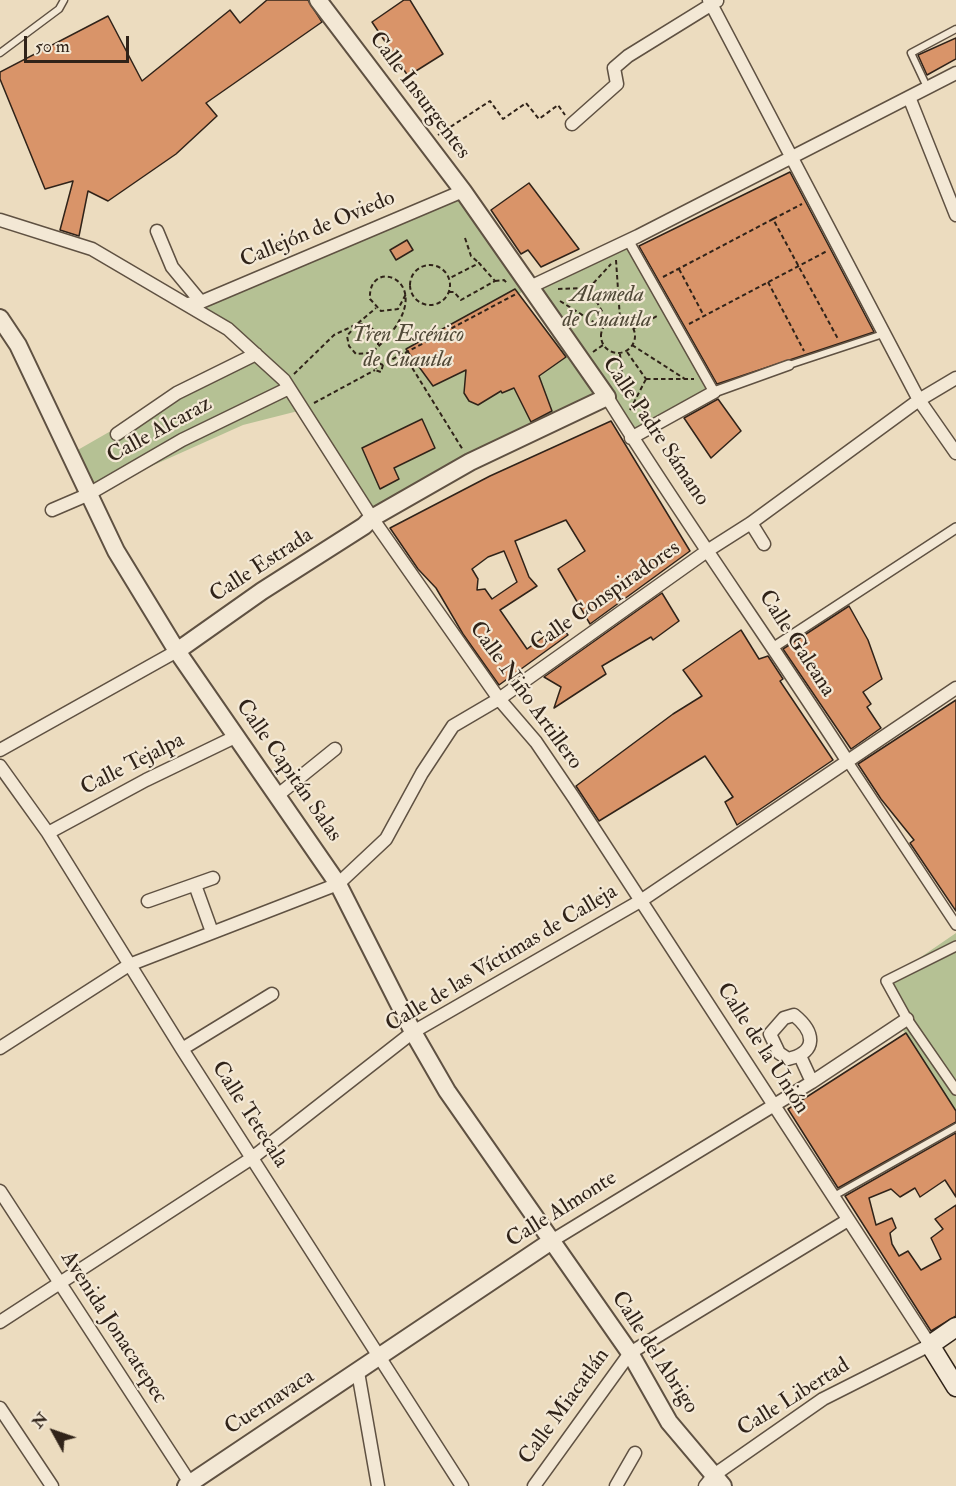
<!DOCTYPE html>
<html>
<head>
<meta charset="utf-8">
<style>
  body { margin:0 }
  #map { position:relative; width:956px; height:1486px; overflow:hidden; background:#ecdcbf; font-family:"IM FELL Double Pica",serif }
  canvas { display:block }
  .north { position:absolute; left:24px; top:1402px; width:60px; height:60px; -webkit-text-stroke:4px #f3e8d5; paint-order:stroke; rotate:310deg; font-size:16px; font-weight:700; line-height:24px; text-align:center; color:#302319 }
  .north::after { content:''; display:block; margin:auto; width:21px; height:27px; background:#302319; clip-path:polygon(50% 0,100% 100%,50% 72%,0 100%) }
  .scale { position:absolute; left:24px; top:36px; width:105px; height:27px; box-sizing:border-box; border:3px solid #302319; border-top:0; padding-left:8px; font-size:18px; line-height:21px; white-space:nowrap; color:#302319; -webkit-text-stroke:4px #f3e8d5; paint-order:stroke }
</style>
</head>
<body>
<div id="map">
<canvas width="956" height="1486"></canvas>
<div class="north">N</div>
<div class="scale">50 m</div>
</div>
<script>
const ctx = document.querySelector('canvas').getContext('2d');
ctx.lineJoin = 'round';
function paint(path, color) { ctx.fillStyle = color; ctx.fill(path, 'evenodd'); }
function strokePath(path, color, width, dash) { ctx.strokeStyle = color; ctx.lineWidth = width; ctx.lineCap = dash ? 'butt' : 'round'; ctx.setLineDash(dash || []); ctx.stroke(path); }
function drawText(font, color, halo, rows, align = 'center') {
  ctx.font = font + ' "IM FELL Double Pica",serif'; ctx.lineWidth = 4.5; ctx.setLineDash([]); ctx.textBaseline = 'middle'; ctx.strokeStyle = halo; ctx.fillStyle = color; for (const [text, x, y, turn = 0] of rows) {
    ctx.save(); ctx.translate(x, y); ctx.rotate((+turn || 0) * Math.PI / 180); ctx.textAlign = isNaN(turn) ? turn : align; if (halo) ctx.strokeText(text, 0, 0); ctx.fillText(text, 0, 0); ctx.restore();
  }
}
paint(new Path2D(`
  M463 191 530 287 628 240 714 392 631 438 607 398 372 518 302 410 243 425 87 495 69 455 177 393 255 354 188 304ZM529 287 577 359 567 356 519 294Z
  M956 933V1111L899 1024 906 1019 886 981Z`), '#b5c194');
const building = new Path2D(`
  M267 0H308L322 22 206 103 217 116 176 154 108 201 88 191 79 236 60 230 73 181 45 189 0 79V72L108 16 142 81 230 10 240 23Z
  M404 0H410L443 54 408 76 372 22Z
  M956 38V59L927 75 918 55Z
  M790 172 874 332 717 384 639 246Z
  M529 183 579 249 541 267 528 250 521 254 491 210Z
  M407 240 413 250 396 260 390 250Z
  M515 289 566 357 539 376 552 411 531 422 514 388 502 393 501 391 478 405 469 401 464 393 466 370 433 386 406 349Z
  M718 399 741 431 711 458 684 418Z
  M422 419 435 448 394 468 399 479 380 489 362 448Z
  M611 421 690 551 590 624 558 569 585 551 566 520 515 541 529 577 537 586 500 610 527 649 560 625 568 635 499 685 463 634 436 588 418 569 390 528 490 476ZM504 551 517 582 492 599 485 589 477 590 478 579 472 569 488 557Z
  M662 593 679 621 653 640 651 637 602 666 606 674 554 708 561 687 544 677Z
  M849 606 868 640 882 679 863 692 871 704 867 707 881 728 851 749 783 649Z
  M741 630 759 659 768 656 783 679 780 681 833 760 737 825 725 802 733 797 705 756 599 821 576 786 673 714 702 696 683 670Z
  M956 700V911L910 843 914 840 881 799 858 764Z
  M906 1033 956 1111V1122L838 1188 788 1109Z
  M956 1133V1197L945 1180 920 1197 915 1188 900 1197 891 1189 869 1198 876 1225 892 1218 896 1228 890 1233 892 1244 899 1256 908 1251 921 1270 941 1259 931 1238 943 1229 935 1219 956 1205V1316L931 1331 845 1196Z`);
paint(building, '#d99469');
strokePath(building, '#302319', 1.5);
const service = new Path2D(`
  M0 53 59 9 64 0
  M927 87 911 53 956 29
  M789 365 883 334
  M834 1196 956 1127`);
const pedestrian = new Path2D(`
  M628 240 714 392 789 365
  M774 647 956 528
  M848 762 956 925
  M956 946 886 981 907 1019 956 1090`);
const minor = new Path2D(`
  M709 0 919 400 956 453
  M909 97 956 215
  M572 124 617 84 614 68 628 56 717 1
  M0 220 92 249 228 329 284 380 372 518 499 699 536 742 574 798 930 1345 823 1399 714 1475 705 1486
  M157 231 172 267 201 302
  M530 287 638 236 956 73
  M188 304 201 302 463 191
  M607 397C684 521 769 639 848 762
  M117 434 177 393 256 354
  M631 438 714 392
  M52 510 87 495 182 440 289 388
  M751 523 764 544
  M0 750 177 651
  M0 766 48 833 182 1049 462 1486
  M278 795 335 749
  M48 833 146 780 237 736
  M195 885 212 932
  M148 901 213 878
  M794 1015C815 1032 818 1052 788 1059L779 1053 770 1034 784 1018Z
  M0 1048 129 965 338 884 386 839 422 773 453 726 499 699 707 551 751 523 919 400 956 378
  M182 1049 272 994
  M800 1056 812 1082
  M0 1191 192 1486
  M553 1240 812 1082 907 1019
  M0 1322 252 1158 413 1032 642 900 956 688
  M358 1372 378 1486
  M0 1408 52 1486
  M534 1486 630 1353 848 1220
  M616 1486 635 1453`);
const tertiary = new Path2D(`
  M0 318 18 345 116 551 177 651 338 884 413 1032 447 1091 630 1353 669 1422 723 1486
  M177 651 262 591 364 526 372 518 470 462 607 397 463 191 318 0
  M186 1486 553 1240`);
const secondary = new Path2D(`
  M956 1327 930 1345 956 1387`);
strokePath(service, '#5f5142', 9);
strokePath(pedestrian, '#5f5142', 12);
strokePath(minor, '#5f5142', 15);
strokePath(tertiary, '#5f5142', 20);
strokePath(secondary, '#302319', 21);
strokePath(new Path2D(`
  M438 135 490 101 503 119 526 103 539 119 558 105 565 115
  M773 219 802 204
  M465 238 471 256 479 263
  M616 260 620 319
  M410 285a20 20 0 1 1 40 0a20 20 0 1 1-40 0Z
  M679 269 704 316
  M663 277 773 219 838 339
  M495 281 504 280 507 283
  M768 282 804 351
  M589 288 608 322
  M558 289 589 288 611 264
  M449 292H454L461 300 495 281 479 263 450 278
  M560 301 603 328
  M601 336a17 17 0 1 1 34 0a17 17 0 1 1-34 0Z
  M689 324 827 251
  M633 329 657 316
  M378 345V334L367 324H357L347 336 349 346 356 354 371 353C451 285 367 251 370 299L381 311 398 309 406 294
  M632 345 685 379
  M593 352 603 345
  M627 352 646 379
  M405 353 516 294
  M620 354 624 399
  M383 365 381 372 375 370 378 363 383 365 403 353 463 450
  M294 374 334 335 357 324 376 308
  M646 379H694
  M314 403 375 370
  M630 410 646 379`), '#302319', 2, [4.5, 3]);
strokePath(service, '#f3e8d5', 6);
strokePath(pedestrian, '#f3e8d5', 9);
strokePath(minor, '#f3e8d5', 12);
strokePath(tertiary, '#f3e8d5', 16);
strokePath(secondary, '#f3e8d5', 18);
drawText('22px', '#302319', '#f3e8d5', [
  ["Calle Insurgentes",419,96,53],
  ["Callejón de Oviedo",318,230,-23],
  ["Calle Alcaraz",160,431,-29],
  ["Calle Padre Sámano",655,432,56],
  ["Calle Estrada",262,566,-33],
  ["Calle Conspiradores",606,597,-35],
  ["Calle Galeana",796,644,57],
  ["Calle Niño Artillero",525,696,54],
  ["Calle Tejalpa",133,765,-27],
  ["Calle Capitán Salas",288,771,55],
  ["Calle de las Víctimas de Calleja",502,959,-31],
  ["Calle de la Unión",762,1049,57],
  ["Calle Tetecala",249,1115,57],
  ["Calle Almonte",562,1210,-32],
  ["Avenida Jonacatepec",113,1328,57],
  ["Calle del Abrigo",654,1353,57],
  ["Calle Libertad",794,1398,-32],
  ["Cuernavaca",270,1403,-33],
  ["Calle Miacatlán",565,1407,-54]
]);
drawText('italic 22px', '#514a38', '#f3e8d5', [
  ["Alameda",607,296],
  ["de Cuautla",607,321],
  ["Tren Escénico",408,336],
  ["de Cuautla",408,361]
]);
</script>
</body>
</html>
